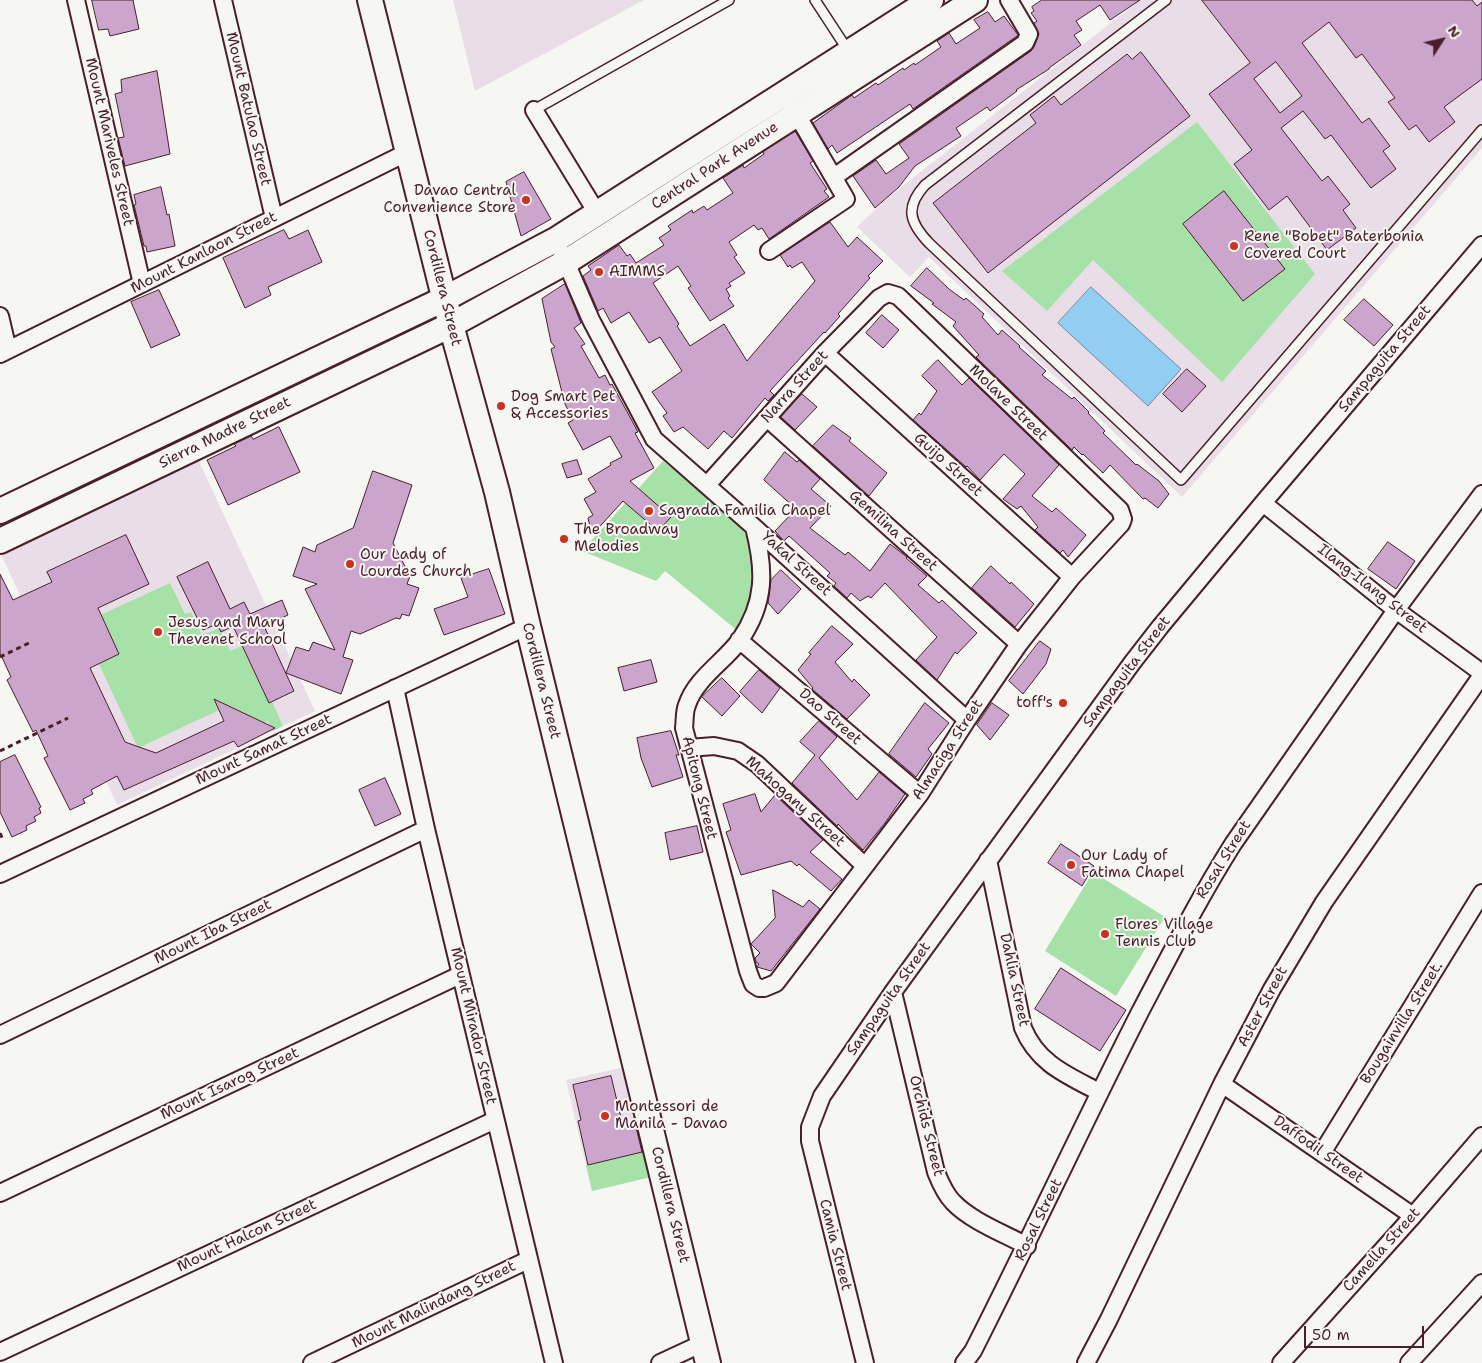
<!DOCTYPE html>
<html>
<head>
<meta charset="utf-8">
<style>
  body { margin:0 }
  #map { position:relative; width:1482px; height:1363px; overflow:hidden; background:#f6f6f2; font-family:"Shantell Sans",sans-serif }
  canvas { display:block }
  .north { position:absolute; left:1417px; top:15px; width:50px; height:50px; -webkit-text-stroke:4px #f6f6f2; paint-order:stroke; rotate:55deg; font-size:14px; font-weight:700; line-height:20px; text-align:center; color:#4a1f2b }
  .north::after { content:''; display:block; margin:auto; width:18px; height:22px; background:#4a1f2b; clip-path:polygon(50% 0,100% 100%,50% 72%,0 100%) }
  .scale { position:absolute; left:1304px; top:1326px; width:120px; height:22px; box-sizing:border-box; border:2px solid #4a1f2b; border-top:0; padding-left:6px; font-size:15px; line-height:18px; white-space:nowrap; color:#4a1f2b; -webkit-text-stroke:4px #f6f6f2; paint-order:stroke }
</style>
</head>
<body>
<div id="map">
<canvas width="1482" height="1363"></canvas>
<div class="north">N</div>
<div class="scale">50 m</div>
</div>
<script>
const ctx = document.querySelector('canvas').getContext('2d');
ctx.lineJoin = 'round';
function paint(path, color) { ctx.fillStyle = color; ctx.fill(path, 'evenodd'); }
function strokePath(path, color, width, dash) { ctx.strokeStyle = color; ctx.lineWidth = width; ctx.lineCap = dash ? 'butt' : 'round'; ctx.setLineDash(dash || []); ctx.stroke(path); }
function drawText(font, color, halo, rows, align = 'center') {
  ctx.font = font + ' "Shantell Sans",sans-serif'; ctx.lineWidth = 4; ctx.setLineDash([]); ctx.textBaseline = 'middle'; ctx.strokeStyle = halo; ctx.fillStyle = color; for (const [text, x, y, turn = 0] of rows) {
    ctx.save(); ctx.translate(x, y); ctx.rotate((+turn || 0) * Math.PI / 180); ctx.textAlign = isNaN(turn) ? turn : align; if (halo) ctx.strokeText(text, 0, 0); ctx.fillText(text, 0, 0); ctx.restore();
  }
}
paint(new Path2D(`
  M453 0H644L475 91Z
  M1140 0H1482V148L1182 497 929 257 910 277 857 227 891 195Z
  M197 457 315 711 117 805 0 552Z
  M625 1067 651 1177 592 1191 566 1080Z`), '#e9dee7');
paint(new Path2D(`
  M1197 122 1315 274 1222 382 1093 260 1047 311 1002 271Z
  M663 461 731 516 742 528 749 541 755 559 754 592 739 632 665 571 656 581 582 551Z
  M170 583 185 614 191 612 202 635 219 628 230 651 242 646 269 703 272 702 283 726 273 731 268 721 264 723 224 704 218 707 219 710 138 748 99 664 119 654 105 624H81Z
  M1093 872 1165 917 1116 996 1045 951Z
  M645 1151 651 1177 592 1191 586 1165Z`), '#a6e1a8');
const water = new Path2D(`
  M1091 287 1181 369 1148 406 1058 323Z`);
paint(water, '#92cef2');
strokePath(water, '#7588a2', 1);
const building = new Path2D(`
  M92 0H133L139 29 110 36 108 29 99 30Z
  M1042 0H1140L1110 20 1100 5 1076 21 1082 30 1074 35 1081 45 1049 68V69L1016 90 1017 91 990 111 987 107 956 128 961 136 915 166 899 187 875 208 853 176 876 160 886 174 909 158 899 144 1031 51 1034 47 1039 34 1034 23 1037 21 1031 13 1034 11 1032 7Z
  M1202 0H1472L1477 6 1482 2V79L1444 107 1455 122 1429 142 1416 125 1409 130 1388 102 1395 98 1362 54 1356 58 1329 22 1302 43 1362 123 1369 118 1390 146 1383 151 1396 169 1371 188 1331 135 1325 139 1303 111 1281 128 1322 181 1328 176 1350 204 1343 210 1356 228 1327 250 1287 196 1269 210 1234 164 1252 150 1209 94 1250 63ZM1276 62 1302 96 1280 113 1254 79Z
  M988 12 995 22 1004 16 1018 35 1017 36 913 109 910 104 837 153 832 145 828 149 813 123 852 95 854 98 876 83 878 85 903 68 904 70 914 63 915 65 941 47 937 41 949 33 956 44 980 28 974 20Z
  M1141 52 1190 116 988 273 933 203 1036 123 1030 115 1054 96 1061 105 1127 54 1132 59Z
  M157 71 170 154 125 166 118 138 124 137 115 94 122 92 121 80Z
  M795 131 813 161 810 163 827 189 824 191 829 197 769 239 762 228 758 230 754 225 729 242 737 255 734 257 745 273 729 283 731 286 726 289 730 296 728 298 734 306 710 321 688 288 691 286 678 266 653 283 679 324 677 326 690 346 724 324 747 361 815 281 802 262 792 268 790 265 788 267 780 255 830 222 848 247 857 237 883 261 868 276 870 278 838 314 840 316 825 333 824 332 770 391 774 395 768 401 765 398 732 438 724 431 708 449 683 427 674 432 663 416 667 413 652 392 682 371 660 337 649 343 629 312 611 323 603 308 598 311 583 276 591 270 588 266 619 245 627 256 630 254 636 263 664 245 659 238 671 230 668 226 692 210 693 213 704 206 707 210 733 193 723 178 743 165 744 168 764 154 763 152Z
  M524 172 551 219 521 236 506 182Z
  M161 187 167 215 169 214 175 246 147 252 146 246H144L134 205 136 204 134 195Z
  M1224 191 1285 269 1243 301 1183 224Z
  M284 230 289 239 308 230 322 262 268 287 271 295 245 308 223 258Z
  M927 268 949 289 964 300 966 298 984 314 982 317 998 335 1002 330 1020 346 1019 347 1046 371 1042 375 1072 399 1074 397 1089 412 1088 413 1105 431 1103 433 1136 465 1137 464 1159 481 1169 494 1158 508 1145 498 1143 499 1110 465 1103 473 1083 454 1082 455 1074 447 1072 450 976 357 979 355 953 326 956 322 932 304 934 303 911 286Z
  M565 284 581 323 574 328 585 344 581 346 599 378 605 375 610 385 612 384 638 432 635 433 654 468 630 481 671 517 658 531 623 501 592 535 588 518 593 515 584 499 596 492 588 479 611 465 610 463 622 457 610 436 583 450 568 423 573 420 565 404 551 349 555 347 551 342 542 299Z
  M159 290 180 335 151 348 131 302Z
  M1364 299 1393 325 1374 346 1344 320Z
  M882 315 899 330 883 348 866 333Z
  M938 360 962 385 969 378 1059 465 1032 496 1052 512 1056 508 1086 535 1068 557 1063 550 1060 553 1035 530 1038 527 1021 506 1017 509 1003 499 1025 474 1004 454 980 480 967 466 966 467 913 420 919 413 921 415 937 391 922 376Z
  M1187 369 1206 386 1182 412 1163 394Z
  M802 394 817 407 795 430 781 417Z
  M833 425 851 438 849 441 887 473 869 496 813 446Z
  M279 427 300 472 228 505 207 460 236 446 234 444 251 436 253 439Z
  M785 452 797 462 799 460 820 479 811 489 831 506 810 528 845 555 848 552 870 571 890 544 907 557 906 558 927 576 918 585 939 603 942 600 977 633 957 654 955 652 937 680 916 660 937 637 885 583 871 598 868 596 860 601 851 593 847 598 834 586 836 583 827 576 830 573 789 536 784 541 775 531 796 509 764 480Z
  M577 460 582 474 567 478 562 464Z
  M373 471 412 485 393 543 410 576 407 584 419 588 409 616 402 614 400 619 396 618 360 634 351 631 343 657 353 660 341 694 286 673 296 647 309 651 313 642 335 650 305 589 317 584 293 576 303 547 315 552 317 545 353 528Z
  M126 535 149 584 98 608 119 654 90 668 125 742 156 753 224 721 214 699 275 728 238 747 234 741 124 790 117 776 91 790 93 794 83 799 85 803 70 810 44 758 48 756 36 730 33 732 7 680 11 677 0 653V574L13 600 52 582 47 572Z
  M1388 542 1415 561 1396 589 1368 569Z
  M208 562 230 609 244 602 250 614 282 600 288 615 264 626 294 691 269 703 233 626 221 632 217 624 203 630 177 577Z
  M991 566 1010 584 1011 582 1034 604 1015 627 972 588Z
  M489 569 505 614 444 635 434 609 468 597 461 578Z
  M781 570 801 589 778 614 768 603 771 580Z
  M832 626 853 644 835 662 852 682 854 679 870 695 847 719 812 689 813 688 798 670 811 654 809 653Z
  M1040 641 1051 649 1046 664 1023 694 1009 681Z
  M651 660 657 682 624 691 618 668Z
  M759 670 780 688 762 713 740 692Z
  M722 678 740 696 722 716 702 697Z
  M925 703 949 723 928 749 932 754 916 777 889 754Z
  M992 703 1009 715 990 740 977 725Z
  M819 721 837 737 819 758 857 800 879 772 905 794 885 823 863 850 838 824 837 826 792 783 815 755 800 742Z
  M671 731 679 755H676L683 777 652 787 641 758 637 738Z
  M15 755 41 807 39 808 41 813 34 817 36 821 26 826 27 830 12 837 0 812V762Z
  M385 778 401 814 375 826 359 790Z
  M755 794 761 812 775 795 823 840 810 852 842 879 831 891 799 864 797 866 791 861 741 875 726 832 731 830 723 804Z
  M697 826 703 852 670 860 665 833Z
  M1061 844 1094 866 1082 886 1048 863Z
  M773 890 803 907 809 900 820 909 771 971 757 967 759 964 756 962 755 958 760 953 751 944 775 918Z
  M1061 968 1126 1010 1100 1051 1035 1009Z
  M611 1076 623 1126 635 1123 642 1152 588 1165 578 1121 581 1120 573 1085Z`);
paint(building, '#cca5cd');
strokePath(building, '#4a1f2b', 1);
const lane = new Path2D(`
  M815 0 849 52
  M1166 0 925 185C905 207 909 222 929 243L1181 480 1482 130
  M534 110 729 0`);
const street = new Path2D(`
  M76 0 142 284
  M223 0 274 218
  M534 110 597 213
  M834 177 1025 43 1029 34 1009 0
  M769 251 846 199 792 106
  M562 253 591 320 654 439 754 527 967 720
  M0 316 8 350
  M825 353 1072 577
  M0 354 408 152
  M767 418 1019 644
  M707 485 825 353 879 298 888 293 898 296 1120 510 1123 519 1121 524 1072 577 1019 644 967 720 920 794 776 983 764 988H759L753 984 748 971 684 728C685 721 684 712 687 705 696 678 724 662 740 640 766 602 765 570 754 527
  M1263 503 1396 610 1482 673
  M739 640 920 794
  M395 688 426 829 554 1363
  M689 748 714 746 738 751 757 764 865 866
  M988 860 1023 1028C1038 1064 1067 1075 1099 1092
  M0 874 528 626
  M893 992 936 1172C940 1182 945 1194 953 1202 971 1221 1003 1233 1027 1246
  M0 1035 426 829
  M1222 1084 1413 1216
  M1322 1153 1482 893
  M0 1193 460 975
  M0 1352 495 1120
  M312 1363 528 1260
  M660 1363 703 1343
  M865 1363 810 1141V1127L822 1096 893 992 1132 663 1160 627 1263 503 1482 245
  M964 1363 973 1351C1030 1239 1083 1124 1140 1012 1170 955 1199 898 1233 844L1396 610 1482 494
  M1086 1363 1109 1319 1222 1084 1272 989 1324 902 1482 675
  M1281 1363 1413 1216 1482 1136
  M1409 1363 1482 1283`);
const secondary = new Path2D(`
  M370 0 451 325 497 492 528 626 708 1363
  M0 511 444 299 557 239 931 0
  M0 541 451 325 566 262 975 0`);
strokePath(lane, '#4a1f2b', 12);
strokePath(street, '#4a1f2b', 20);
strokePath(secondary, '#4a1f2b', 28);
strokePath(new Path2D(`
  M0 657 31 642
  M0 751 68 718
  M0 833 3 840`), '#4a1f2b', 3, [5, 4]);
strokePath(lane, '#f6f6f2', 9);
strokePath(street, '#f6f6f2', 16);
strokePath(secondary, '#f6f6f2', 24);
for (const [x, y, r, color] of [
  [526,200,5,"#c8321e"],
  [1234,246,5,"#c8321e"],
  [599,272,5,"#c8321e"],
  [501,406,5,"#c8321e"],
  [649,511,5,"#c8321e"],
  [564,539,5,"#c8321e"],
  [350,564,5,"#c8321e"],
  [158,632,5,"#c8321e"],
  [1063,703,5,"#c8321e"],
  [1071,865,5,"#c8321e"],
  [1105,934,5,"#c8321e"],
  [605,1116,5,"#c8321e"]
]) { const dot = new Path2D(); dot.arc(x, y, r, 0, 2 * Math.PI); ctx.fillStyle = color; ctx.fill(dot); strokePath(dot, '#f6f6f2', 2); }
drawText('15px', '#4a1f2b', '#f6f6f2', [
  ["Mount Batulao Street",248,109,77],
  ["Mount Mariveles Street",109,142,77],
  ["Central Park Avenue",715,166,-33],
  ["Mount Kanlaon Street",204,253,-27],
  ["Cordillera Street",442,288,76],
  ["Sampaguita Street",1385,359,-50],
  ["Narra Street",795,387,-48],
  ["Molave Street",1008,403,44],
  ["Sierra Madre Street",225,433,-26],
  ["Guijo Street",948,465,42],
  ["Gemilina Street",893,531,42],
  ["Yakal Street",796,564,42],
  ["Ilang-Ilang Street",1372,589,38],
  ["Sampaguita Street",1127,672,-53],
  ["Cordillera Street",541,681,76],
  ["Dao Street",830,717,41],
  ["Mount Samat Street",264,750,-25],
  ["Almaciga Street",948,750,-57],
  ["Apitong Street",699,788,76],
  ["Mahogany Street",795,802,42],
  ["Rosal Street",1224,860,-58],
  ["Mount Iba Street",213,932,-26],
  ["Dahlia Street",1014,980,78],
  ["Sampaguita Street",889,999,-55],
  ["Aster Street",1263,1007,-62],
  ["Bougainvilla Street.",1402,1023,-58],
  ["Mount Mirador Street",473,1026,77],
  ["Mount Isarog Street",230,1084,-25],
  ["Orchids Street",926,1126,76],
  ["Daffodil Street",1318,1150,35],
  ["Cordillera Street",670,1205,76],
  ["Rosal Street",1039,1220,-64],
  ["Mount Halcon Street",247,1236,-25],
  ["Camia Street",835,1245,76],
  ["Camella Street",1382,1250,-48],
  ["Mount Malindang Street",434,1305,-26]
]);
drawText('15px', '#4a1f2b', '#f6f6f2', [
  ["Davao Central",516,191,"right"],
  ["Convenience Store",516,208,"right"],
  ["Rene \"Bobet\" Baterbonia",1244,237],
  ["Covered Court",1244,254],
  ["AIMMS",609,272],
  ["Dog Smart Pet",511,397],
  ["& Accessories",511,414],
  ["Sagrada Familia Chapel",659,511],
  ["The Broadway",574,530],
  ["Melodies",574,547],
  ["Our Lady of",360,555],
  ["Lourdes Church",360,572],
  ["Jesus and Mary",168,623],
  ["Thevenet School",168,640],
  ["toff's",1053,703,"right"],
  ["Our Lady of",1081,856],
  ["Fatima Chapel",1081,873],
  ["Flores Village",1115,925],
  ["Tennis Club",1115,942],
  ["Montessori de",615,1107],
  ["Manila - Davao",615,1124]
], 'left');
</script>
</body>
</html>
